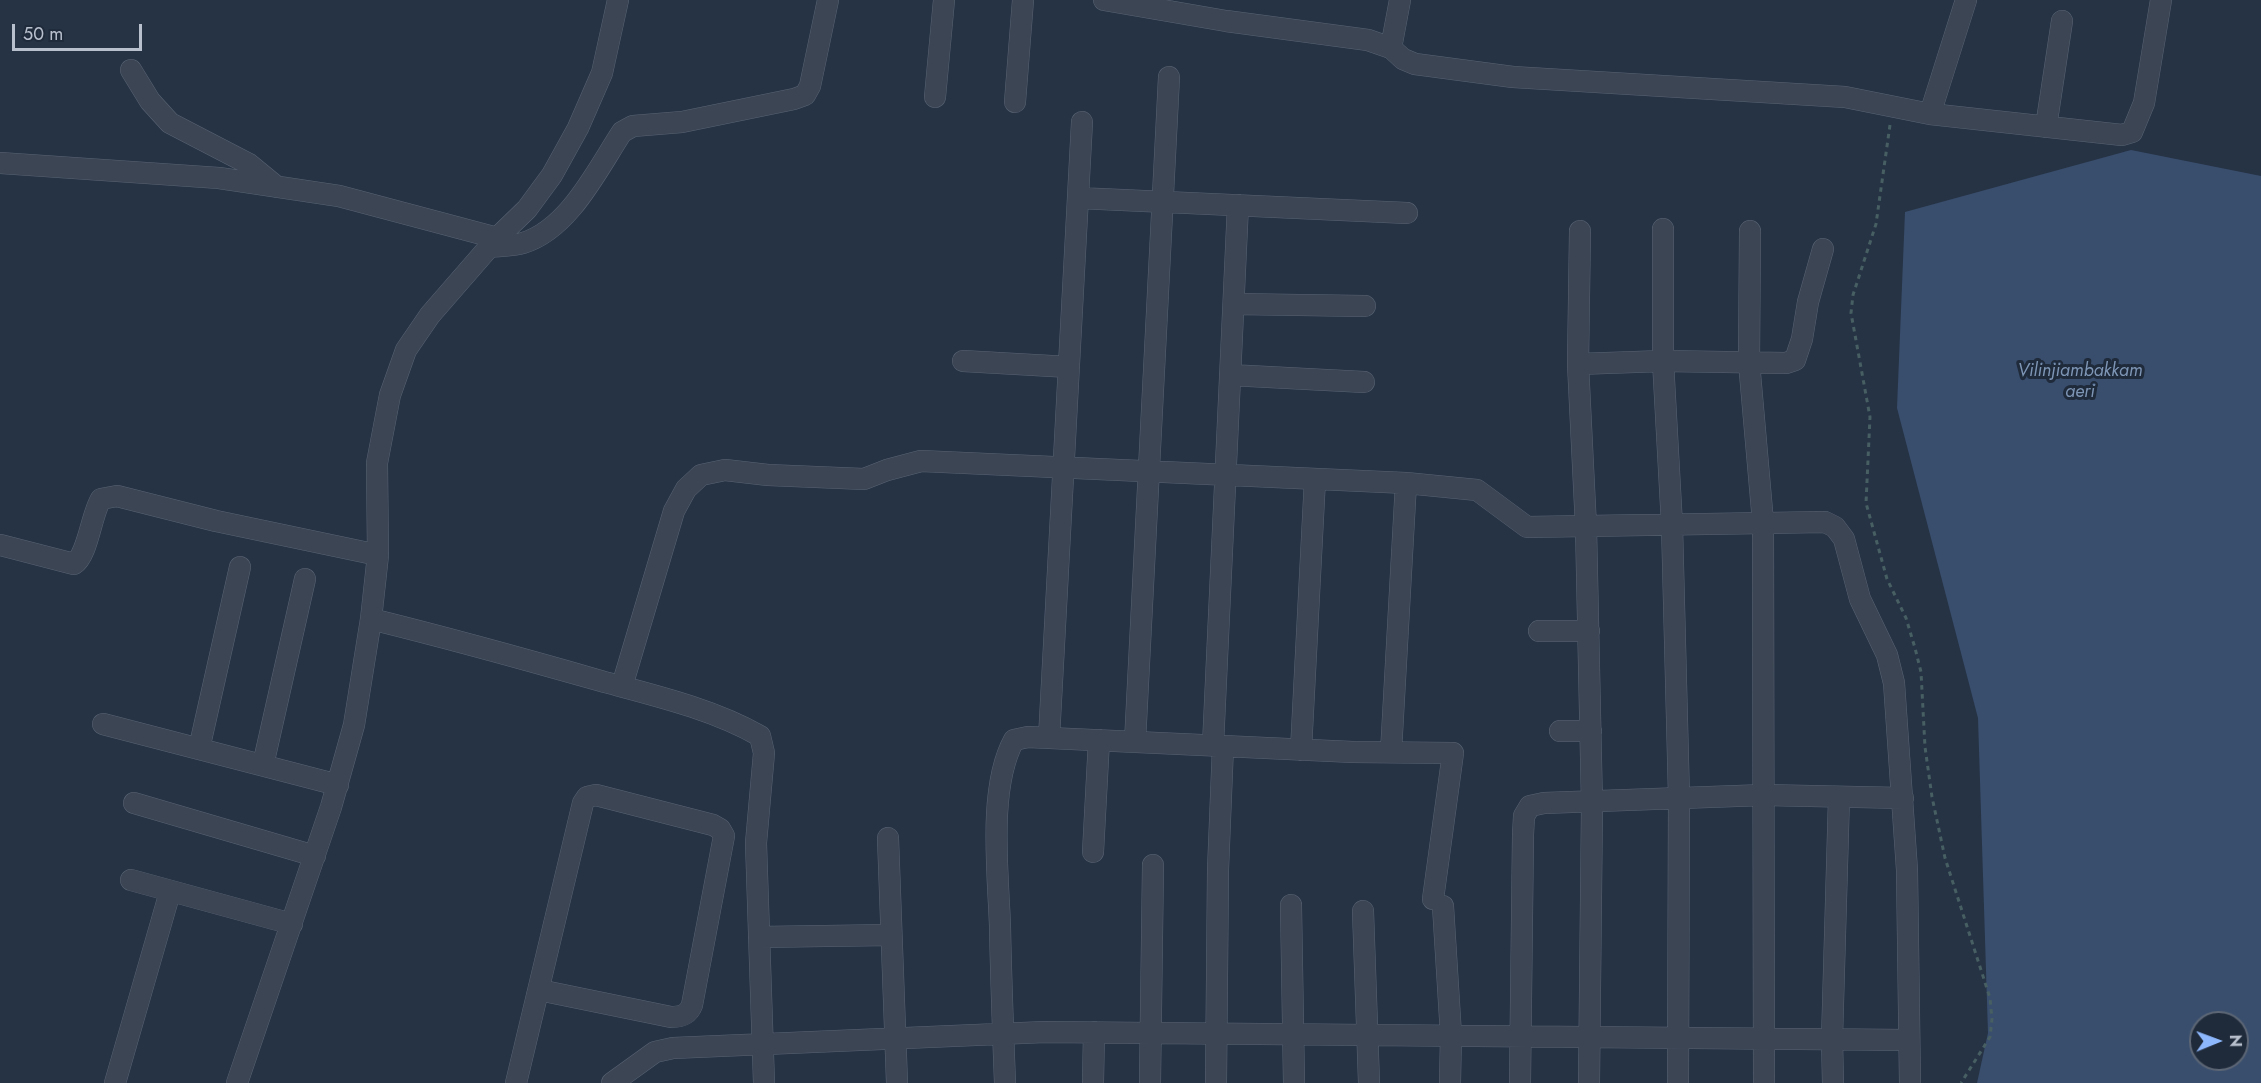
<!DOCTYPE html>
<html>
<head>
<meta charset="utf-8">
<style>
  body { margin:0 }
  #map { position:relative; width:2261px; height:1083px; overflow:hidden; background:#263345; font-family:Jost,sans-serif }
  canvas { display:block }
  .north { position:absolute; left:2189px; top:1011px; width:60px; height:60px; box-sizing:border-box; background:#1f2a3a; border:2px solid #5c6675; border-radius:50%; rotate:89deg; font-size:16px; font-weight:700; line-height:24px; text-align:center; color:#b8c0ce }
  .north::after { content:''; display:block; margin:auto; width:21px; height:27px; background:#8eb8fd; clip-path:polygon(50% 0,100% 100%,50% 72%,0 100%) }
  .scale { position:absolute; left:12px; top:24px; width:130px; height:27px; box-sizing:border-box; border:3px solid #b8c0ce; border-top:0; padding-left:8px; font-size:18px; line-height:21px; white-space:nowrap; color:#b8c0ce; -webkit-text-stroke:4px #1f2a3a; paint-order:stroke }
</style>
</head>
<body>
<div id="map">
<canvas width="2261" height="1083"></canvas>
<div class="north">N</div>
<div class="scale">50 m</div>
</div>
<script>
const ctx = document.querySelector('canvas').getContext('2d');
ctx.lineJoin = 'round';
function paint(path, color) { ctx.fillStyle = color; ctx.fill(path, 'evenodd'); }
function strokePath(path, color, width, dash) { ctx.strokeStyle = color; ctx.lineWidth = width; ctx.lineCap = dash ? 'butt' : 'round'; ctx.setLineDash(dash || []); ctx.stroke(path); }
function drawText(font, color, halo, rows, align = 'center') {
  ctx.font = font + ' Jost,sans-serif'; ctx.lineWidth = 6; ctx.setLineDash([]); ctx.textBaseline = 'middle'; ctx.strokeStyle = halo; ctx.fillStyle = color; for (const [text, x, y, turn = 0] of rows) {
    ctx.save(); ctx.translate(x, y); ctx.rotate((+turn || 0) * Math.PI / 180); ctx.textAlign = isNaN(turn) ? turn : align; if (halo) ctx.strokeText(text, 0, 0); ctx.fillText(text, 0, 0); ctx.restore();
  }
}
paint(new Path2D(`
  M2131 150 2261 176V1083H1977L1988 1033 1978 718 1897 408 1905 212ZM2201 1023H2237V1059H2201Z`), '#394e6d');
const minor = new Path2D(`
  M1104 0 1226 21 1368 40 1391 48 1400 0
  M1391 48 1403 59 1415 64 1513 77 1845 97 1930 114 2122 135 2132 132 2144 103 2161 0
  M131 70 150 101 170 123 249 164 277 187
  M935 97 944 0
  M1015 102 1023 0
  M1930 114 1966 0
  M2046 127 2062 21
  M0 163 219 178 339 196 497 238
  M1078 198 1407 213
  M1663 229V361L1672 525 1679 798 1678 1083
  M1580 231 1578 364 1586 527 1592 805 1589 1083
  M1750 231 1749 362 1763 522 1764 1083
  M490 247C501 246 513 246 523 243 569 229 597 170 622 132L633 126 682 122 794 99 805 95 810 86 828 0
  M1234 304 1365 306
  M963 361 1069 367
  M1578 364 1663 361 1786 363 1795 360 1802 339 1808 302 1823 249
  M1230 375 1364 382
  M0 545 74 564C88 555 91 515 101 499L117 496 216 521 378 555
  M371 619C448 638 524 659 601 681 653 695 713 709 760 736L764 753 756 843 764 1083
  M1539 631H1589
  M622 686 674 511 686 489 701 475 725 470 768 475 864 479 887 470 921 461 1406 483 1477 490 1527 527 1825 522 1835 527 1844 539 1860 599 1887 655 1894 683 1907 870 1910 1083
  M103 724 338 785
  M1560 731H1591
  M1049 738 1082 122
  M1135 742 1169 77
  M1213 745 1238 205
  M199 749 240 567
  M1301 750 1315 479
  M1391 752 1406 483
  M263 765 305 579
  M134 803 315 856
  M888 838 897 1083
  M1093 852 1099 740
  M131 880 292 924
  M1291 905 1294 1083
  M1443 906 1451 1035 1450 1083
  M1363 911 1369 1083
  M759 937 891 935
  M115 1083 170 892
  M237 1083 331 807 354 725 371 619 378 555 377 463 390 395 406 350 430 315 497 238 527 209 552 175 578 128 602 73 618 0
  M516 1083 583 803 587 797 596 795 713 825 720 829 724 836 692 1005C688 1015 681 1017 671 1017L539 990
  M612 1083 655 1052 673 1048 1045 1032 1908 1040
  M1005 1083C1003 1031 1001 978 1000 926 998 872 988 787 1014 740L1028 737 1353 752 1453 753 1433 899
  M1093 1083 1094 1032
  M1150 1083 1153 865
  M1216 1083 1218 870 1223 746
  M1520 1083 1523 835 1524 816 1530 806 1544 803 1764 795 1903 798
  M1833 1083 1832 1039 1839 797`);
strokePath(minor, '#596372', 22);
strokePath(new Path2D(`
  M1890 125 1876 224 1853 295 1851 313 1870 417 1866 503 1887 579 1906 618 1915 648 1921 672 1925 747 1932 797 1945 858 1990 998 1992 1019 1990 1037 1961 1083`), '#475f62', 3, [4.5, 4.5]);
strokePath(minor, '#3b4554', 21);
drawText('italic 18px', '#7e96b6', '#1f2a3a', [
  ["Vilinjiambakkam",2080,372],
  ["aeri",2080,393]
]);
</script>
</body>
</html>
